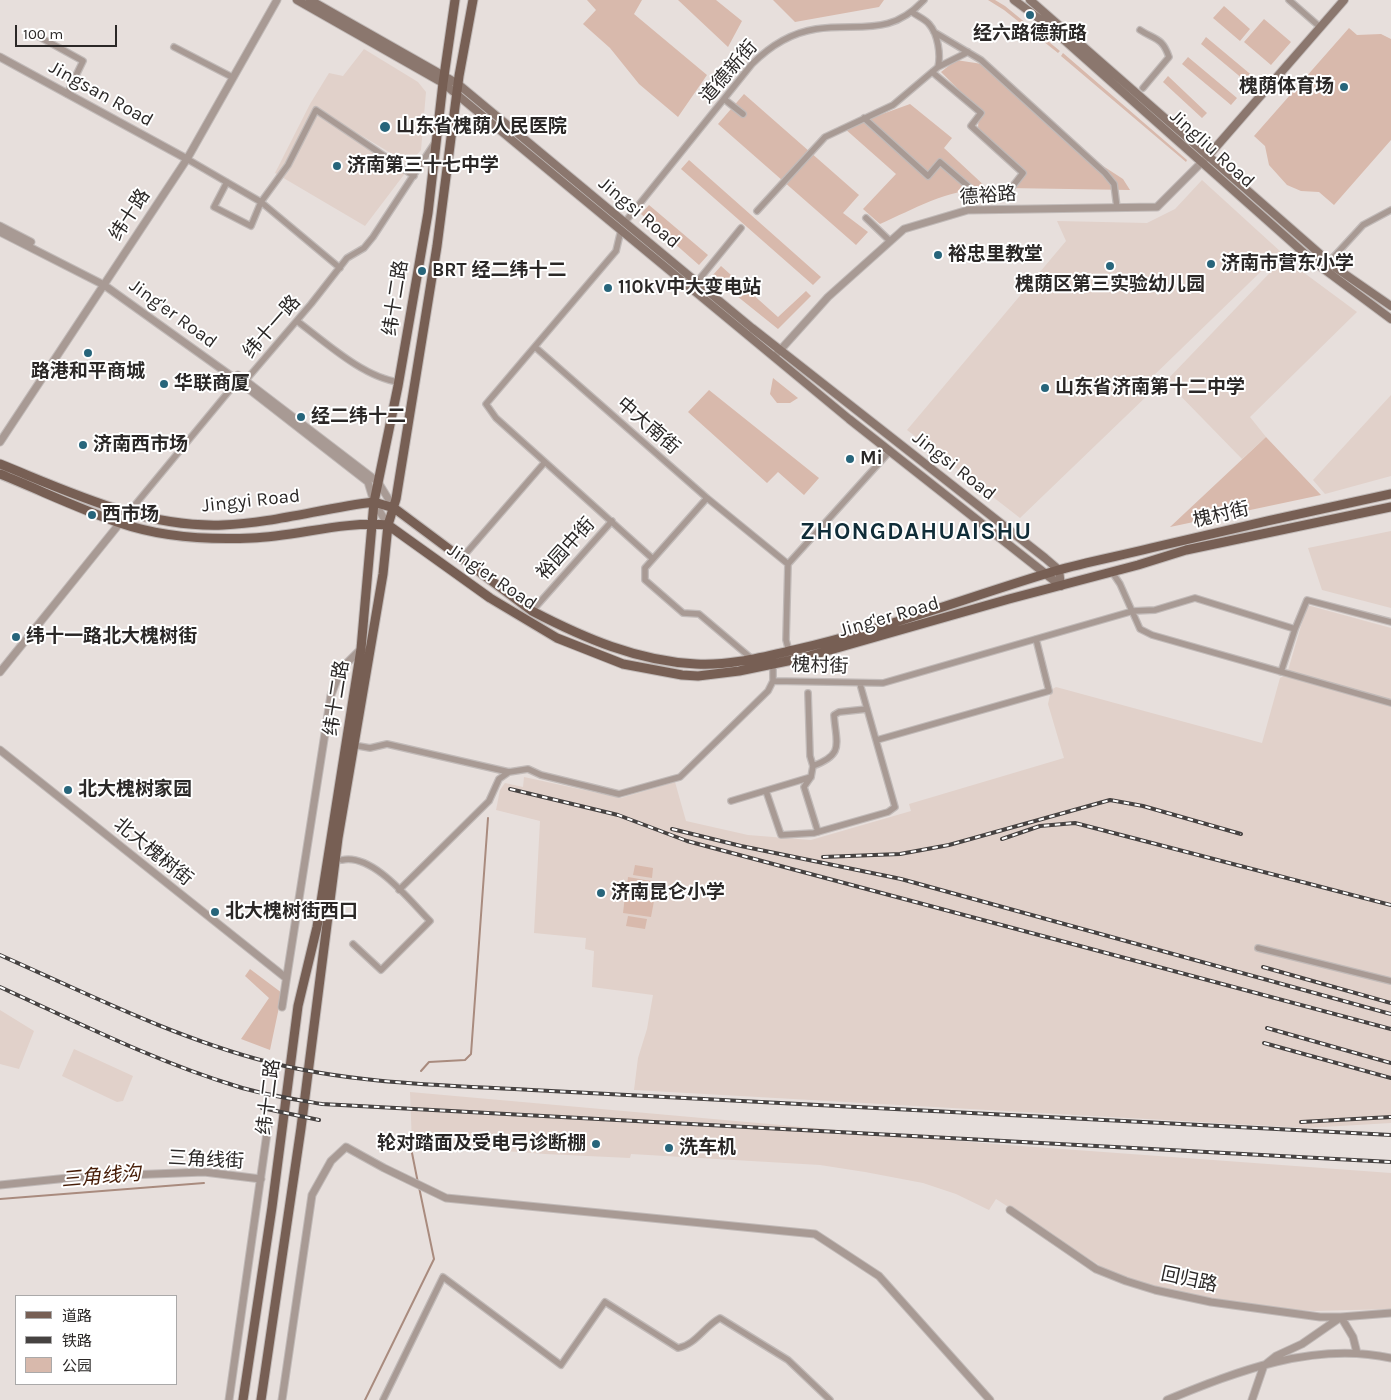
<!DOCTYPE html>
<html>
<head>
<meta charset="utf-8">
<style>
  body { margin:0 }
  #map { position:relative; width:1391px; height:1400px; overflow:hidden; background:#e7dfdc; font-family:Karla,"Noto Sans SC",sans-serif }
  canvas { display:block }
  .legend { position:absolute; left:15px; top:1295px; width:162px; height:90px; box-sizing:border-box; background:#fff; border:1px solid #aaa9a9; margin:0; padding:6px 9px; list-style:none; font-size:15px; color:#2b2827 }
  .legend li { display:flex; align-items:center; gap:10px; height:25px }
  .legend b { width:25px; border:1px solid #aaa9a9 }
  .scale { position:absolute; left:15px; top:25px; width:102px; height:22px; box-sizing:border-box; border:2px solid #2b2827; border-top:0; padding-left:6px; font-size:15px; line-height:18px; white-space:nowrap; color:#2b2827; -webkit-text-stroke:4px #fff; paint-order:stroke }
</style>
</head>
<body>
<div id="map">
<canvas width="1391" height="1400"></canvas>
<ul class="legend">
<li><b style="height:6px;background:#775f54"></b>道路</li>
<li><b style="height:6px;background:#464241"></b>铁路</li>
<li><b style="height:14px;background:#d8b9ac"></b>公园</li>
</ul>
<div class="scale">100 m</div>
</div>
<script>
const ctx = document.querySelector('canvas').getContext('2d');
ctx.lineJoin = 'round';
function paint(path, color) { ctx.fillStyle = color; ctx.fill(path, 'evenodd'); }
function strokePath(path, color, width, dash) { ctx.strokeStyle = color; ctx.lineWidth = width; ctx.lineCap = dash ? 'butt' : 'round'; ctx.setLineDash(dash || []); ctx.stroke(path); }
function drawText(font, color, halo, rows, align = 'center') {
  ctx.font = font + ' Karla,"Noto Sans SC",sans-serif'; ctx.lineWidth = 4; ctx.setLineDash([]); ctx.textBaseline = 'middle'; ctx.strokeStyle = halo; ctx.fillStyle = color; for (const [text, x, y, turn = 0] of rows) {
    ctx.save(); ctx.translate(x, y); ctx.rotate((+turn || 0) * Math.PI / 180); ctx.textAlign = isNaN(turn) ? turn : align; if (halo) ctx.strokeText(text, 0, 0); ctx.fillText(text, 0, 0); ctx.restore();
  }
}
paint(new Path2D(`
  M364 49 418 82 426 92 421 150 409 164 317 109 406 172 365 226 275 173 310 104 329 73 343 76Z
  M1202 180 1281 252 1145 384 1151 392 1020 518 907 430 1066 241 1057 221 1147 223 1175 209Z
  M1284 258 1357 312 1250 417 1266 437 1242 459 1166 381Z
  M1391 395V476L1325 494 1313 480Z
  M1391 531V608L1322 590 1308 548Z
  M1307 605 1391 628V1123L1306 1128 634 1090 638 1058 647 1029 653 995 592 987 594 951 585 949 586 938 534 933 540 821 496 810 500 790 505 783 523 787 524 777 621 798 675 782 686 821 748 835 811 840 911 811 909 804 1064 758 1048 704 1051 690 1056 687 1262 743 1280 678 1287 674Z
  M0 1010 34 1031 19 1069 0 1064Z
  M74 1049 133 1076 123 1101 117 1102 62 1076Z
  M410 1092 994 1144 1391 1173V1309L1314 1311 1285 1309 1193 1295 1149 1286 1108 1271 996 1199 989 1210 956 1194 923 1183 865 1172 820 1165 631 1154 630 1158 545 1154 412 1144Z`), '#e1d1ca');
paint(new Path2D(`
  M587 0H642L634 14 707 75 678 117 639 84 610 48 583 24 596 10Z
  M678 0H716L742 21 728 47Z
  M773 0H884L879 7 795 22Z
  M988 0H995L1005 6 1060 51 1058 53 1004 10Z
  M1224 6 1250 29 1240 41 1213 18Z
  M1264 19 1291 42 1271 65 1244 42Z
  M1349 28 1357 35 1381 34 1391 39V140L1334 205 1319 192 1301 191 1287 185 1269 165 1265 146 1254 136Z
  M1206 37 1255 78 1250 85 1201 44Z
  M1063 53 1187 160 1186 162 1061 56Z
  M1188 57 1237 98 1231 105 1182 64Z
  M956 60 982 64 1103 166 1123 179 1130 190 1007 188 1019 173 995 144 978 129 979 110 941 72Z
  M1168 76 1207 113 1202 118 1163 82Z
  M744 94 859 195 843 213 868 232 856 245 718 124Z
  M910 104 952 138 944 148 988 189C949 188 914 209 880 224L863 209 896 174 844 128Z
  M689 160 821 277 813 285 681 169Z
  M649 205 708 255 699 265 641 214Z
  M721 266 778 317 806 291 811 296 778 329 712 276Z
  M773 378 798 398 790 403H777L770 394Z
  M709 390 819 478 804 495 778 472 767 483 688 412Z
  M1266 437 1321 495 1170 527Z
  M635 865 653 868 652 878 633 875Z
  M628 877 657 882 655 898 626 894Z
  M625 896 654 901 651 917 623 913Z
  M628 916 647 919 645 929 626 926Z
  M250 969 282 993 270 1050 241 1039 269 998 245 976Z`), '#d8b9ac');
strokePath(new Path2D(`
  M421 1071 429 1062 465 1060 471 1054 488 818
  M411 1148 418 1183
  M0 1199 204 1183
  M365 1400 434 1259 419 1187`), '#a98b7e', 2);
const minor = new Path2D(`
  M1289 0 1320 27
  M1140 30C1155 40 1162 37 1169 57L1143 88
  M934 32 981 60 1105 173 1114 184 1117 208
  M36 35 83 61 67 94
  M174 47 232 77
  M938 67 968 52
  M724 99 743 114
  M864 118 928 176 940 162 977 194 1009 191 1023 173 971 126 981 113 932 72
  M187 159 261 202 340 268
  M227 182 214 207 251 226 261 202 288 165 316 110 414 176
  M757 211 825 137 893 105 938 67C941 55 938 34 929 24 925 19 917 16 912 12
  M866 218 890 241
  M625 222 752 64C770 46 790 33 816 29 860 23 890 37 924 0
  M621 230 616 251 486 404 496 418 653 559
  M1329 262 1363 225 1391 210
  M697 282 741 228
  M297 321C325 342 364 378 399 382
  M535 347 707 498 788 564
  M707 498 645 568V580L683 613 699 614 751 658
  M120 523 230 390 246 380 311 304 347 258 364 248 373 237 434 144
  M461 559 545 462
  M788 564 890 451
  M788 564 786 640 789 651
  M1112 572 1120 584 1140 629 1152 635 1391 703
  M532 611 612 521
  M773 664V681L883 683 1133 611 1155 610 1195 598 1295 629 1307 600 1391 622
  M1281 672 1295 629
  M808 693 810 756 813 766 811 777 804 787 818 832
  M877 740 1049 691 1036 639
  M353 745 370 748 387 744 509 772 528 769 541 775 619 794 680 777 768 691 773 681
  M813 766C845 754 836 744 834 715L839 712 867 709
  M766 791 781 835 814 833 888 812 895 807 860 684
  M731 801 811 777
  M342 860C373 853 410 901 430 921L381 970 353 944
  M399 890 489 801 499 779 509 772
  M1258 948 1391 981
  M383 1400 443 1277 561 1365 605 1302 678 1348C695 1345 705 1326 720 1318L788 1360 830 1400`);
const tertiary = new Path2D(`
  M0 57 187 159
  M0 226 31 242
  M0 232 104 285 241 383 368 482 374 502 388 525
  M774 357 828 297 904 229 968 210 1157 207 1209 155
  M238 375 378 482 394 508
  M0 442 187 159 277 0
  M0 672 120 523
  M0 750 286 978
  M282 1007 331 695 341 669 361 649
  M0 1185 78 1177 204 1172 261 1179
  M1010 1210 1096 1269 1126 1281 1155 1290 1211 1302 1320 1317H1341L1353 1337 1357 1353
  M1266 1364 1276 1356 1302 1344 1341 1317 1391 1313
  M229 1400 268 1126
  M282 1400 312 1195 331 1161 346 1147 384 1168 446 1198 815 1234 879 1276 990 1400
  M1167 1400C1238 1371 1314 1341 1391 1358
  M1252 1400 1264 1365`);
const secondary = new Path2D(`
  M297 0 443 83 849 419 1061 586
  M310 0 458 84 752 328 1045 558 1059 570 1061 586
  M1014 0 1045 23 1313 261 1391 319
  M1030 0 1336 268 1391 306
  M1209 155 1344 0`);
const primary = new Path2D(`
  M0 464C72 493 144 528 223 525 273 523 324 508 374 502L394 508 532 611C584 638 637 661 696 664 728 666 763 657 794 650 882 630 968 597 1055 571 1086 562 1119 556 1151 548 1231 529 1311 511 1391 494
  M0 474C40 490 79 509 120 523 161 537 209 540 252 538 298 536 342 521 388 525
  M388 525 490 598 557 638 623 664 682 675 698 676 739 671 802 658 1009 599 1138 565 1186 550 1391 507
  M243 1400 272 1207 298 1006 317 927 361 649 374 502 398 386 428 213 443 83 455 0
  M261 1400 301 1128 338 838 383 574 388 525 396 499 437 246 459 76 473 0`);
strokePath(minor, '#c1bab8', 8);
strokePath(tertiary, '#c1bab8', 9);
strokePath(secondary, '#c1bab8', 10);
strokePath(primary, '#c1bab8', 11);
strokePath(minor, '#a89a94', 5.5);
strokePath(tertiary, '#a89a94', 7);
strokePath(secondary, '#8b776e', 8);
strokePath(primary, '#775f54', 9);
const rail = new Path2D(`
  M510 789 618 815 687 841 1391 1029
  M672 829 741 846 901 879 1391 1014
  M1002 839 1040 826 1075 823 1391 905
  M823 857 900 854 949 845 1110 800 1143 806 1241 834
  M0 955C88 994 175 1038 268 1062 354 1084 444 1085 532 1090L1391 1135
  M1263 967 1391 1003
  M0 987C77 1022 154 1061 236 1086 264 1095 293 1099 322 1104L1391 1162
  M1267 1028 1391 1063
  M1264 1043 1391 1078
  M262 1108 319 1120
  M1301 1122 1391 1117`);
strokePath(rail, '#464241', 4);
strokePath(rail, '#fff', 2, [5.5]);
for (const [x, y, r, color] of [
  [1030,15,5,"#27657b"],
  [1344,87,5,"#27657b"],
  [385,127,6,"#27657b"],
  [337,166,5,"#27657b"],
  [938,255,5,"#27657b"],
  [1211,264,5,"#27657b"],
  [1110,266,5,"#27657b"],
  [422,271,5,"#27657b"],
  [608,288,5,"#27657b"],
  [88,353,5,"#27657b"],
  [164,384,5,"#27657b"],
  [1045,388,5,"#27657b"],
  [301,417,5,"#27657b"],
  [83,445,5,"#27657b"],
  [850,459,5,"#27657b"],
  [92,515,5,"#27657b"],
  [16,637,5,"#27657b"],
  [68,790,5,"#27657b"],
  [601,893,5,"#27657b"],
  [215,912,5,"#27657b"],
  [596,1144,5,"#27657b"],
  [669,1148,5,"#27657b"]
]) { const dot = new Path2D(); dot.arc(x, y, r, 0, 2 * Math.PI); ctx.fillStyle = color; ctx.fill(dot); strokePath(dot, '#fff', 2); }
drawText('bold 19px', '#2b2827', '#fff', [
  ["经六路德新路",1030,34,"center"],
  ["槐荫体育场",1334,87,"right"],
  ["山东省槐荫人民医院",396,127],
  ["济南第三十七中学",347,166],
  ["裕忠里教堂",948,255],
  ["济南市营东小学",1221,264],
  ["BRT 经二纬十二",432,271],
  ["槐荫区第三实验幼儿园",1110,285,"center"],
  ["110kV中大变电站",618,288],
  ["路港和平商城",88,372,"center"],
  ["华联商厦",174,384],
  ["山东省济南第十二中学",1055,388],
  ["经二纬十二",311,417],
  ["济南西市场",93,445],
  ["Mi",860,459],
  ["西市场",102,515],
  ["纬十一路北大槐树街",26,637],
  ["北大槐树家园",78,790],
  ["济南昆仑小学",611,893],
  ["北大槐树街西口",225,912],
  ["轮对踏面及受电弓诊断棚",586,1144,"right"],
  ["洗车机",679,1148]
], 'left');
drawText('19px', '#2b2827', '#fff', [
  ["道德新街",729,72,-49],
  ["Jingsan Road",101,94,29],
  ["Jingliu Road",1212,149,42],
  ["德裕路",988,196,-4],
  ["Jingsi Road",639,213,40],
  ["纬十路",130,215,-57],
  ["纬十二路",396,298,-81],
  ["Jing'er Road",173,314,36],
  ["纬十一路",272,327,-49],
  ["中大南街",648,426,41],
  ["Jingsi Road",954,466,38],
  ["Jingyi Road",251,501,-6],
  ["槐村街",1221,515,-13],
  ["裕园中街",566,549,-48],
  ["Jing'er Road",492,577,34],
  ["Jing'er Road",889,617,-16],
  ["槐村街",820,666,2],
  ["纬十二路",337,698,-81],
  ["北大槐树街",153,852,39],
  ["纬十二路",269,1097,-83],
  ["三角线街",206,1160,3],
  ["回归路",1189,1280,12]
]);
drawText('italic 20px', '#471d07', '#fff', [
  ["三角线沟",101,1177,-5]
]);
ctx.letterSpacing = '1px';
drawText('bold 24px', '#102d38', '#fff', [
  ["ZHONGDAHUAISHU",916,532]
]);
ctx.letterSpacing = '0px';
</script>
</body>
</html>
